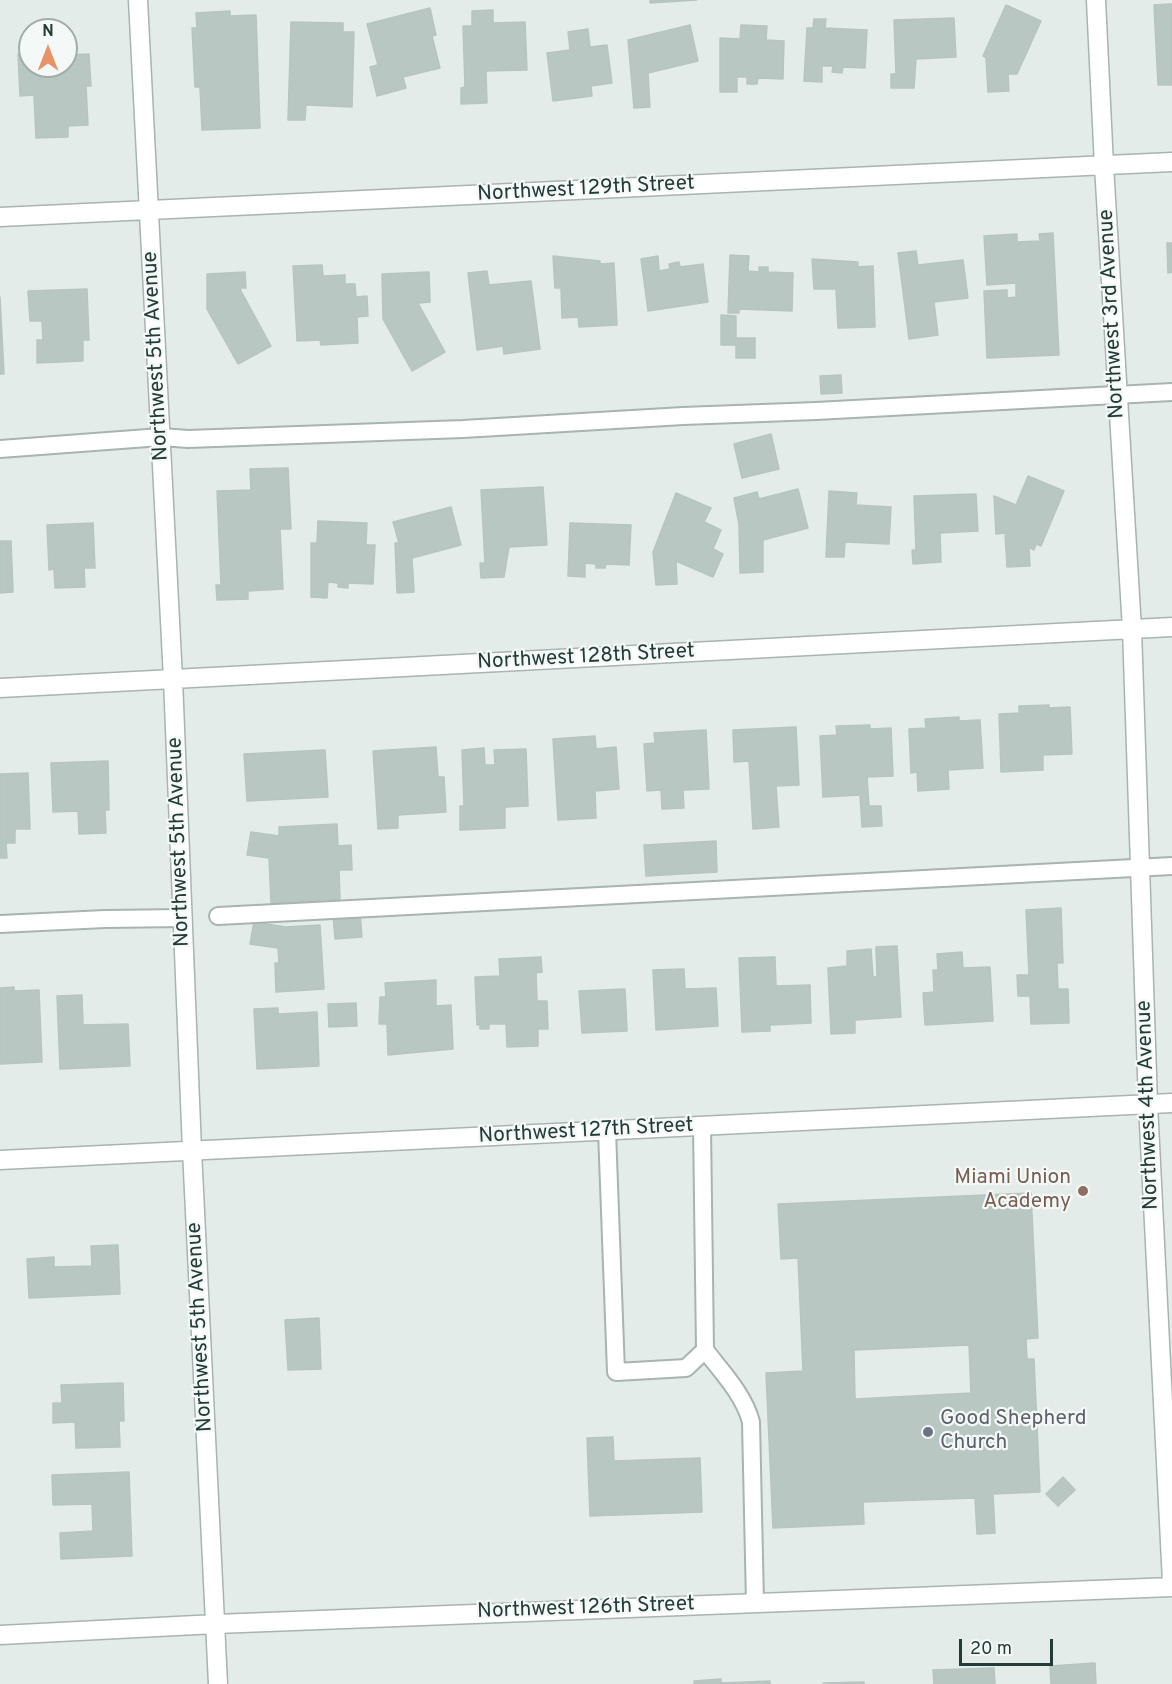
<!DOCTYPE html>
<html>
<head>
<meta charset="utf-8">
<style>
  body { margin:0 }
  #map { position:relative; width:1172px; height:1684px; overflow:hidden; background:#e4ece9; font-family:Overpass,sans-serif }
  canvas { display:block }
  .north { position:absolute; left:18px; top:18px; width:60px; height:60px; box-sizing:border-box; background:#f4f9f7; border:2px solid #a1adab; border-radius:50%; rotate:0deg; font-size:16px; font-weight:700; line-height:24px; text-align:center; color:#243c38 }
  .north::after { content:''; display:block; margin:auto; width:21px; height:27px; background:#e79367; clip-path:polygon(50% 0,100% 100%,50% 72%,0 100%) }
  .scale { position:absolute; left:959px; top:1639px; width:94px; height:27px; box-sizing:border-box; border:3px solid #243c38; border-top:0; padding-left:8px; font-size:18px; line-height:21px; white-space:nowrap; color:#243c38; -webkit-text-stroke:4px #f4f9f7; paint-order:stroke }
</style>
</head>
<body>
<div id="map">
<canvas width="1172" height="1684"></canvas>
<div class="north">N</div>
<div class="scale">20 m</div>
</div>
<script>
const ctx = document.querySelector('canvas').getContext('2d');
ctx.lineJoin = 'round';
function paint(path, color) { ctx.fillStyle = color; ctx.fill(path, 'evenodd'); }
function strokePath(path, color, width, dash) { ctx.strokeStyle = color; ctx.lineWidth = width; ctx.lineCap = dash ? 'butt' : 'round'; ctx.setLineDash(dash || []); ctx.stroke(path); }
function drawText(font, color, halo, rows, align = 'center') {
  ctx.font = font + ' Overpass,sans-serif'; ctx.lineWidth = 4.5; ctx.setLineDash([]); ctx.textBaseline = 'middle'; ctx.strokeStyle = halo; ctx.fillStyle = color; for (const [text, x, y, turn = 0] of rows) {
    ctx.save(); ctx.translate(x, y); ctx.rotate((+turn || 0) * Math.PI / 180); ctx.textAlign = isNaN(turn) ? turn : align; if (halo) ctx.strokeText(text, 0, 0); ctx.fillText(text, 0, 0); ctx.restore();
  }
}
const building = new Path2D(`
  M650 0H697L650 3Z
  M1170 4H1172V85H1158L1154 5Z
  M1006 5 1041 21 1017 74H1008L1009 91 988 92 986 58 983 56Z
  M430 8 436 35 432 36 440 68 403 77 406 88 377 96 370 67 378 65 367 24Z
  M493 10V23L525 22 527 70 486 71 487 103 461 104V88L465 87 463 26H472V11Z
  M230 11V16L256 15 260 128 202 130 200 87H195L192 28H197L196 13Z
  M954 18 956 57 916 59 914 88H891V74H896L894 20Z
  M814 19H826L825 28 867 30 865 68 843 67 842 73 832 72 833 66H822V82L804 81 807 28H813Z
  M291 22 343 23V32H354L352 107 306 105 305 120H288Z
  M690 25 698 61 648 73 650 107 634 108 628 40Z
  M741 25 767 26 766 40 784 41 783 79 758 78 757 84H747V77H737V92H720V38L740 39Z
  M588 29 590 47 607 45 612 83 591 86 592 96 553 101 547 53 570 50 568 32Z
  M30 53V66H66V55L89 54 91 86H86L88 125 68 126V137L36 138 34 95 20 96 18 54Z
  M1053 233 1059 355 987 358 984 291 1007 290V298L1016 297V283L987 285 984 236 1017 234V242L1040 241 1039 234Z
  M1167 243H1172V272L1168 273Z
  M916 251 918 265 963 260 968 298 934 302 938 335 909 339 898 253Z
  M730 255 749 256 748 271 759 272V267H768V272L793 273 792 311 739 309V313H728Z
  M553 256 600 261V264L614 263 617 325 579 327 578 317 562 318 561 288H555Z
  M658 256 659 271 670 269 669 264 679 262 680 267 703 264 708 302 648 311 641 259Z
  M812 259 858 262V267L873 266 875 327 838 328 836 289H814Z
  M322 265 323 276 345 275V284H355L356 297 367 296 368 316 357 317 358 343 321 345 320 340 297 341 293 266Z
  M487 271 489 285 531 281 540 349 504 354 503 346 477 350 468 273Z
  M245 272 246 288H240L241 291 271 346 238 364 207 309V274Z
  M429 272 430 302 418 303 445 352 412 371 383 319 382 274Z
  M87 289 89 340H83V361L37 363V340H43L42 321H30L28 291Z
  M0 297 4 374H0Z
  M721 315 736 316V338H755V358H736V345H721Z
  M841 375 842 393 821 394 820 376Z
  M771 434 779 469 742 478 734 444Z
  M288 468 291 529H280L283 589 248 591V599L217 600 216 585H221L217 491 251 490 250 469Z
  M1028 476 1064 491 1041 546 1036 544 1034 550 1029 547 1030 566 1007 567 1005 533 996 534 994 496 1016 505Z
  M543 487 547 545 509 547 504 577 481 578 480 563H485L481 490Z
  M798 489 808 528 763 540V572L740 573 739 525 734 498 757 492 759 499Z
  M829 491 857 493 856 505 891 507 889 544 845 542 844 557H826Z
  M676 493 711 508 704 522 721 530 713 549 723 554 713 577 676 561 677 584 656 585 653 552Z
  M976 494 978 531 940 533 941 562 913 564 912 550H916L914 496Z
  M451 507 461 545 412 558 414 592 397 593 395 543H399L393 522Z
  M318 521 367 523 366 545H375L373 584 348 583V588L338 587V583L328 582 327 598 311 597V543H317Z
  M93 523 95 568H84L85 587 55 588 54 569 49 570 47 525Z
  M570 523 631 525 629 565 606 564 605 568H596V564L585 563V577L568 576Z
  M0 541H11L13 592 0 593Z
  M1049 705V708L1070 707 1072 754 1043 755V770L1001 772 999 714 1019 713V706Z
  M959 717V721L980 720 983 768 948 770 949 789 918 791 917 772 911 773 909 729 926 728 925 719Z
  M870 725V729L891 728 893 776 867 777 869 806H881L882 826 862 827 860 795 823 797 820 736 837 735 836 726Z
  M796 727 799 785 776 786 779 827 753 829 749 761 734 762 733 730Z
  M706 730 709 789 683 790 684 808 662 809 661 790 647 791 644 744 655 743 654 733Z
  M595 736 596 749 616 747 619 789 595 791 596 818 558 820 553 739Z
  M436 747 438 777H444L446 812 398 815V828L378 829 373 751Z
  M484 748 485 765H495L494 750 526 749 528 806 505 807V828L460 830V806H464L462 750Z
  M325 750 328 797 247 801 244 754Z
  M108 761 109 810H105L106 833 79 834 78 811 53 812 51 763Z
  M28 773 30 829H15V843H6L7 858H0V774Z
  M337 824 338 846 351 845 352 870H339L340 899 271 903 269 858 247 855 251 832 279 836V827Z
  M716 841 717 872 646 876 644 845Z
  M1061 908 1063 963H1057L1058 989H1068L1069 1023 1031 1024 1030 996H1018L1017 975H1029L1026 910Z
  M360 913 362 937 335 939 333 915Z
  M254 922 286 927 320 925 324 989 276 992 275 963H279L278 948 250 944Z
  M897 946 901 1017 855 1020V1033L831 1034 828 968 847 966V951L871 949 873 977H877L876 947Z
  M962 952 963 968 990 967 993 1021 925 1025 923 993 934 992 933 970H938L937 954Z
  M541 957 542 972 536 973 537 1001H547L548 1029H538V1046L507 1047 506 1024H489V1029H480V1025H477L475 977 500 976 499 959Z
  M775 957 776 986 810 985 811 1023 770 1025V1031L742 1032 739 958Z
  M684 969 685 989 716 988 718 1026 656 1030 653 970Z
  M436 980V1006L451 1005 453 1049 388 1055 387 1024H379L380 997H386L385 983Z
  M14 987V991L39 990 42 1062 0 1064V988Z
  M625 989 627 1031 582 1033 579 991Z
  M82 995 83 1025 128 1024 130 1066 60 1069 57 996Z
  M356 1003 357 1026 329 1027 328 1004Z
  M278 1008V1014L317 1012 319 1066 257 1069 254 1009Z
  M1031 1193 1038 1338 1026 1339 1027 1359H1034L1040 1492 993 1494 995 1533 977 1534 975 1498 863 1502 864 1524 773 1528 766 1373 803 1371 798 1258 781 1259 778 1204ZM969 1345 971 1393 855 1399 854 1350Z
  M118 1245 120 1294 29 1298 27 1259 54 1257V1267L92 1266 91 1246Z
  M319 1318 321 1369 288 1370 285 1320Z
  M123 1383 124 1421H119L120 1447 76 1448 75 1422 53 1423V1403H62L61 1385Z
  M613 1437 614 1461 700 1458 702 1512 590 1516 587 1438Z
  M129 1472 132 1556 61 1559 60 1533 93 1531 92 1504 53 1505 52 1475Z
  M1063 1477 1075 1490 1058 1506 1046 1494Z
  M1095 1663 1096 1684H1051L1050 1666Z
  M994 1668 995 1684H934L933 1670Z
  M721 1679V1683L770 1681V1684H694V1681Z
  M864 1682V1684L823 1683Z`);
paint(building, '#b9c7c2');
strokePath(building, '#b6c5c1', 1.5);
const service = new Path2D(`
  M0 449 161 437 188 439 463 429 683 416 816 411 1172 392
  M218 916 1172 866
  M0 924 105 919 183 918
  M607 1131 616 1372 686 1368 705 1350 702 1126
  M705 1350C722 1372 744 1395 751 1422L755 1603`);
const minor = new Path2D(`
  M138 0 173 679 192 1150 218 1684
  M1096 0 1104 166 1132 629 1148 1104 1172 1582
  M0 217 1172 162
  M0 688 1172 627
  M0 1160 1172 1103
  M0 1635 216 1624 1172 1587`);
strokePath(service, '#a7b4b0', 20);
strokePath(minor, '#a7b4b0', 21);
strokePath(service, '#fff', 16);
strokePath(minor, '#fff', 18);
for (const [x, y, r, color] of [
  [1083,1191,6,"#8d6e63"],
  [928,1432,6,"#6b7280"]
]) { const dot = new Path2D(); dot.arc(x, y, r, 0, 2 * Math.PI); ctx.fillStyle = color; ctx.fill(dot); strokePath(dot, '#f4f9f7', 2); }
drawText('21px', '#243c38', '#f4f9f7', [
  ["Northwest 129th Street",586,190,-3],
  ["Northwest 3rd Avenue",1113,314,-93],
  ["Northwest 5th Avenue",157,356,-93],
  ["Northwest 128th Street",586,658,-3],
  ["Northwest 5th Avenue",180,842,-92],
  ["Northwest 4th Avenue",1149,1105,-92],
  ["Northwest 127th Street",586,1132,-3],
  ["Northwest 5th Avenue",201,1327,-93],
  ["Northwest 126th Street",586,1609,-2]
]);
drawText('21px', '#785e54', '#f4f9f7', [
  ["Miami Union",1071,1179],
  ["Academy",1071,1203]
], 'right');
drawText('21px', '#5b616d', '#f4f9f7', [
  ["Good Shepherd",940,1420],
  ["Church",940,1444]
], 'left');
</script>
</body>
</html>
